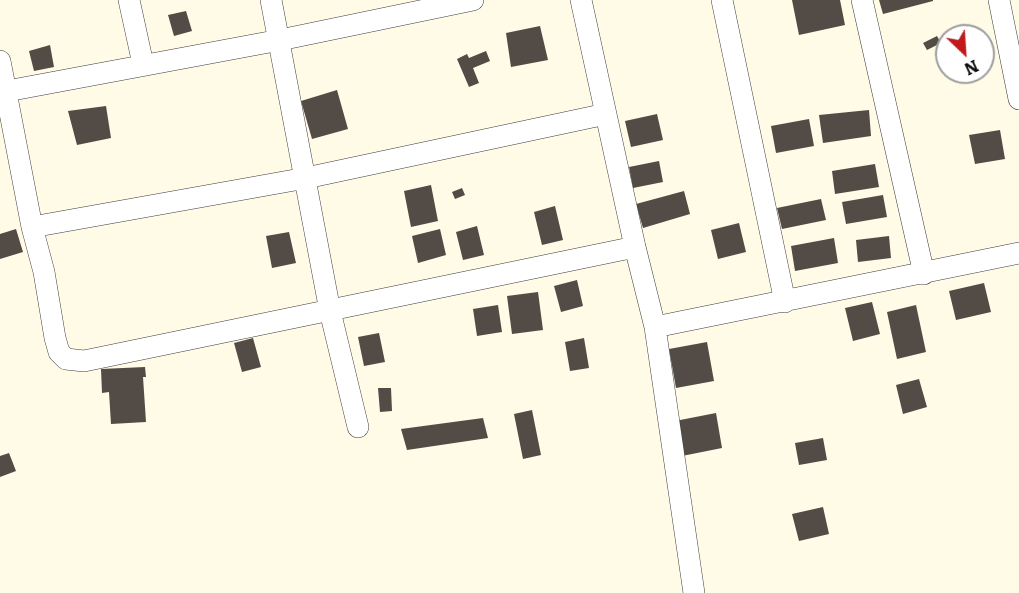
<!DOCTYPE html>
<html>
<head>
<meta charset="utf-8">
<style>
  body { margin:0 }
  #map { position:relative; width:1019px; height:593px; overflow:hidden; background:#fffbe6; font-family:Literata,serif }
  canvas { display:block }
  .north { position:absolute; left:935px; top:24px; width:60px; height:60px; box-sizing:border-box; background:#fff; border:2px solid #9d9d9d; border-radius:50%; rotate:155deg; font-size:16px; font-weight:700; line-height:24px; text-align:center; color:#0a0a0a }
  .north::after { content:''; display:block; margin:auto; width:21px; height:27px; background:#c2191a; clip-path:polygon(50% 0,100% 100%,50% 72%,0 100%) }
</style>
</head>
<body>
<div id="map">
<canvas width="1019" height="593"></canvas>
<div class="north">N</div>
</div>
<script>
const ctx = document.querySelector('canvas').getContext('2d');
ctx.lineJoin = 'round';
function paint(path, color) { ctx.fillStyle = color; ctx.fill(path, 'evenodd'); }
function strokePath(path, color, width, dash) { ctx.strokeStyle = color; ctx.lineWidth = width; ctx.lineCap = dash ? 'butt' : 'round'; ctx.setLineDash(dash || []); ctx.stroke(path); }
paint(new Path2D(`
  M792 0H840L845 25 799 35Z
  M879 0H933V1L883 14Z
  M186 11 192 31 174 36 168 15Z
  M540 26 548 60 511 67 506 33Z
  M937 36 941 43 927 50 923 43Z
  M50 45 54 67 34 71 29 51Z
  M486 51 490 61 473 68 479 83 469 87 457 59 467 54 469 58Z
  M337 90 348 129 312 139 301 101Z
  M106 106 111 138 77 145 68 111Z
  M869 110 871 136 823 143 819 115Z
  M657 114 663 140 631 147 625 121Z
  M809 119 814 146 776 153 771 126Z
  M1000 130 1005 159 975 164 969 135Z
  M659 161 663 182 633 188 629 167Z
  M875 164 879 187 835 194 832 171Z
  M431 185 438 221 411 227 404 191Z
  M462 188 465 195 455 199 452 192Z
  M684 191 690 214 643 228 636 204Z
  M883 195 887 217 846 224 842 202Z
  M821 199 826 220 782 229 777 208Z
  M555 206 563 240 542 245 534 212Z
  M739 223 746 252 718 259 711 230Z
  M477 226 484 255 463 260 456 232Z
  M16 229 23 252 0 259V234Z
  M440 229 446 255 418 263 412 236Z
  M289 232 296 263 272 268 266 236Z
  M889 236 891 258 858 262 856 240Z
  M834 238 838 263 795 271 791 246Z
  M577 280 583 306 561 312 554 286Z
  M984 283 991 312 956 320 949 291Z
  M538 292 543 330 512 334 507 296Z
  M872 302 880 334 853 341 845 308Z
  M498 305 502 332 477 336 473 309Z
  M916 305 926 352 897 359 887 312Z
  M379 333 385 362 364 366 358 337Z
  M253 338 261 367 242 372 234 343Z
  M584 338 589 368 570 371 565 342Z
  M707 342 714 381 676 388 669 349Z
  M145 367 146 377H143L146 422 111 424 109 392 102 393 101 369Z
  M919 379 927 407 903 414 896 385Z
  M378 388H391L392 411 380 412Z
  M532 410 541 455 523 459 514 414Z
  M716 413 722 448 682 456 675 421Z
  M483 418 488 438 407 450 401 429Z
  M823 438 827 460 799 465 795 443Z
  M9 453 16 471 0 477V456Z
  M823 507 829 534 799 541 792 514Z`), '#534b45');
const street = new Path2D(`
  M129 0 143 64
  M271 0 330 311 358 427
  M581 0 635 247 655 327 694 593
  M722 0 785 302
  M862 0 924 274
  M999 0 1019 99
  M0 61 32 227 44 272 55 338 59 352 66 359 84 361 635 247
  M7 91 280 40 473 0
  M32 227 306 178 606 114
  M655 327 1019 253`);
strokePath(street, '#3d3d3d', 22);
strokePath(street, '#fff', 21);
</script>
</body>
</html>
